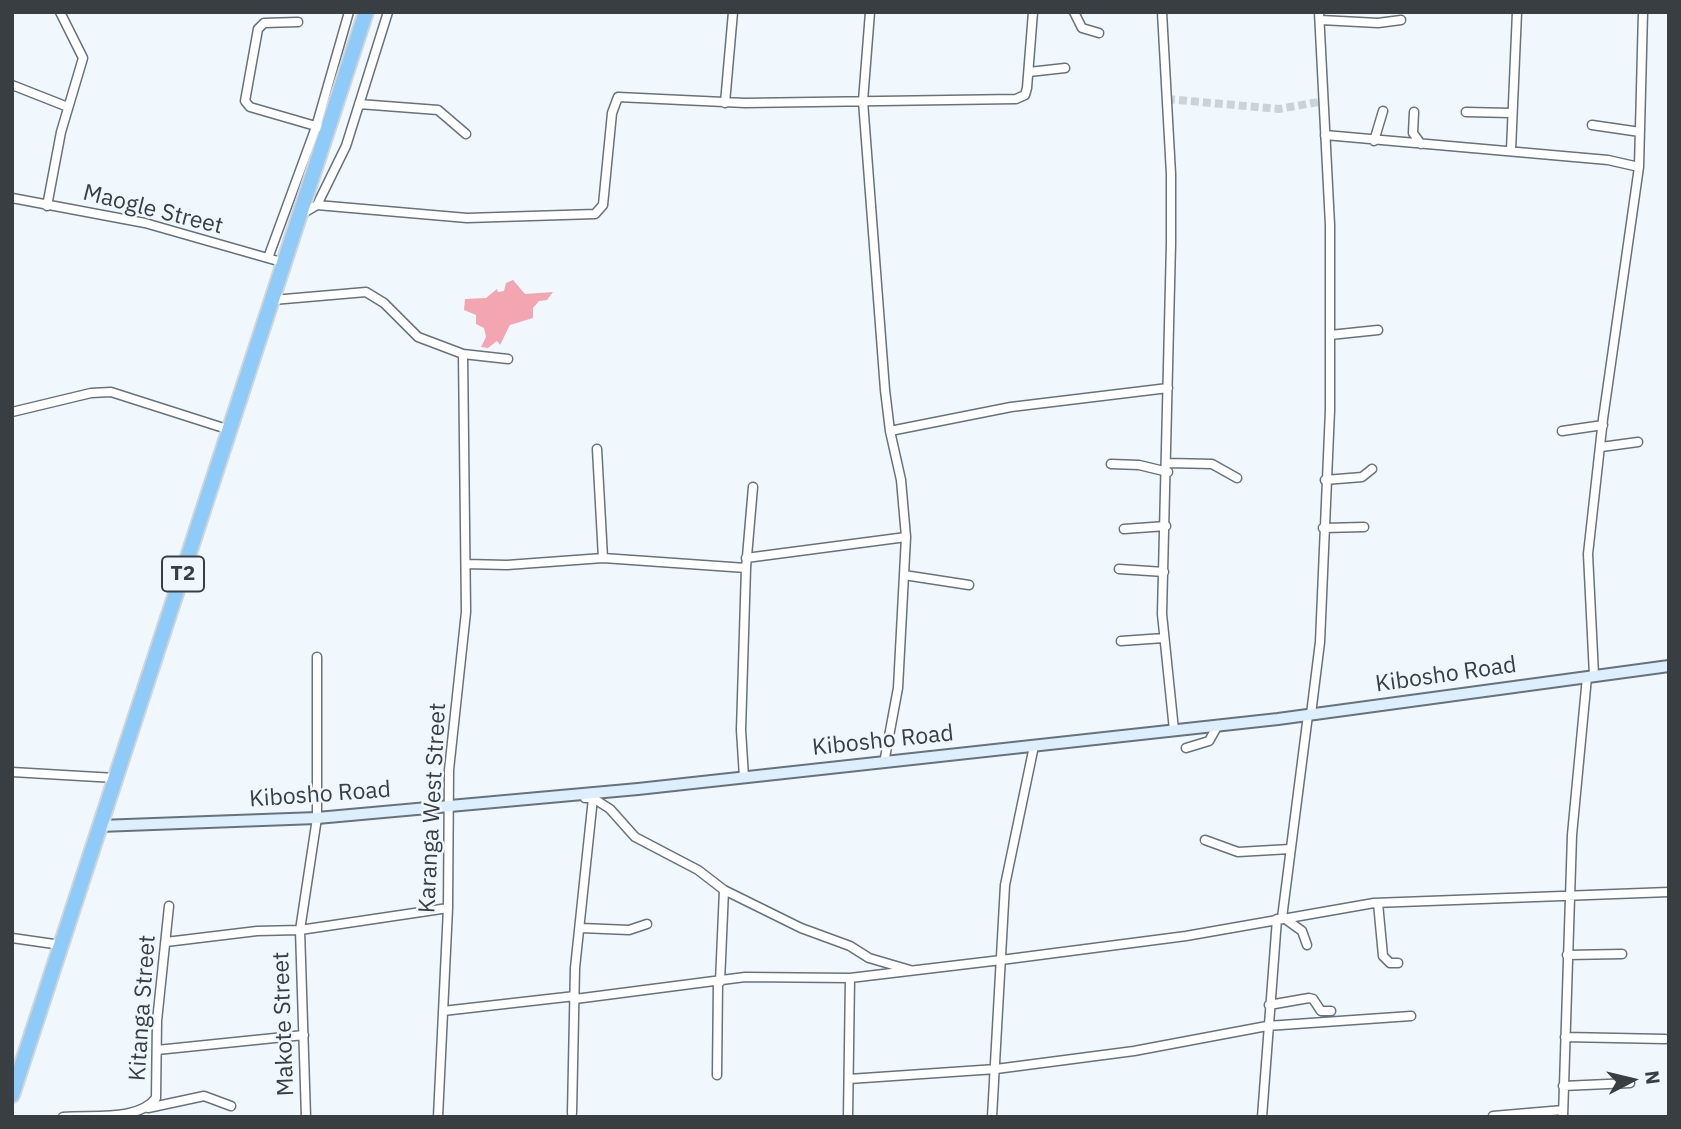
<!DOCTYPE html>
<html>
<head>
<meta charset="utf-8">
<style>
  body { margin:0 }
  #map { position:relative; width:1681px; height:1129px; overflow:hidden; background:#f0f8fe; font-family:"IBM Plex Sans",sans-serif }
  canvas { display:block }
  .frame { position:absolute; inset:0; border:14px solid #393e42; pointer-events:none }
  .north { position:absolute; left:1597px; top:1045px; width:70px; height:70px; -webkit-text-stroke:5px #f0f8fe; paint-order:stroke; rotate:83deg; font-size:19px; font-weight:700; line-height:28px; text-align:center; color:#393e42 }
  .north::after { content:''; display:block; margin:auto; width:24px; height:32px; background:#393e42; clip-path:polygon(50% 0,100% 100%,50% 72%,0 100%) }
</style>
</head>
<body>
<div id="map">
<canvas width="1681" height="1129"></canvas>
<div class="frame"></div>
<div class="north">N</div>
</div>
<script>
const ctx = document.querySelector('canvas').getContext('2d');
ctx.lineJoin = 'round';
function paint(path, color) { ctx.fillStyle = color; ctx.fill(path, 'evenodd'); }
function strokePath(path, color, width, dash) { ctx.strokeStyle = color; ctx.lineWidth = width; ctx.lineCap = dash ? 'butt' : 'round'; ctx.setLineDash(dash || []); ctx.stroke(path); }
function drawText(font, color, halo, rows, align = 'center') {
  ctx.font = font + ' "IBM Plex Sans",sans-serif'; ctx.lineWidth = 5; ctx.setLineDash([]); ctx.textBaseline = 'middle'; ctx.strokeStyle = halo; ctx.fillStyle = color; for (const [text, x, y, turn = 0] of rows) {
    ctx.save(); ctx.translate(x, y); ctx.rotate((+turn || 0) * Math.PI / 180); ctx.textAlign = isNaN(turn) ? turn : align; if (halo) ctx.strokeText(text, 0, 0); ctx.fillText(text, 0, 0); ctx.restore();
  }
}
paint(new Path2D(`
  M513 280 525 294 553 292 547 300 539 301 533 308V318L510 325 500 345 497 341 488 348 481 347 486 337 484 328 476 324V315L464 310 465 299 486 298 497 289 498 292 504 291 506 283Z`), '#f3a6b1');
strokePath(new Path2D(`
  M1167 99 1279 109 1324 101`), '#cbd3d8', 8, [8, 4]);
const street = new Path2D(`
  M870 12 863 101 885 390 890 431 901 480 906 537 898 688 884 763
  M1074 12 1082 28 1099 33
  M1162 12 1171 174V243L1162 614 1174 730
  M1321 20 1378 23 1401 20
  M298 22 264 23 258 29 245 101 250 107 319 127
  M1029 72 1065 68
  M12 85 68 107
  M725 103 733 12
  M359 104 438 110 466 134
  M1414 112 1413 133 1421 144
  M1466 112 1511 113
  M1592 125 1640 132
  M1325 135 1608 160 1639 167
  M1374 141 1383 111
  M1511 150 1517 12
  M12 198 145 223 285 263
  M317 205 467 218 595 214 603 205 612 113 618 97 745 103 1016 99 1025 95 1027 88 1033 12
  M47 206 61 132 83 58 60 12
  M300 215 317 205 346 146 388 12
  M268 258 316 127 349 12
  M273 300 366 292 384 303 418 337 463 354 508 359
  M1330 335 1378 330
  M12 412 91 393 111 392 230 430
  M890 431 1011 407 1168 388
  M1562 431 1603 425
  M1601 447 1638 442
  M597 449 603 558
  M1168 463 1212 464 1237 478
  M1111 464 1139 465 1168 472
  M1325 480 1362 477 1372 469
  M1323 528 1364 527
  M1124 529 1166 526
  M746 558 906 537
  M466 564 507 565 603 558 746 568
  M1119 569 1164 572
  M904 575 969 585
  M1121 641 1164 638
  M1594 675 1588 554 1603 419 1639 167 1643 12
  M1311 714 1320 642 1330 410V225L1319 12
  M1186 748 1209 741 1218 725
  M12 772 115 778
  M744 777 741 730 746 568 753 487
  M593 798 610 809 635 837 698 870 724 890 801 928 850 946 869 958 910 970
  M1205 840 1238 852 1290 849
  M1378 903 1383 956 1390 963H1398
  M1282 918 1308 715
  M1284 918 1302 931 1307 945
  M581 928 629 930 647 924
  M12 938 61 945
  M166 942 257 931 300 930 317 818V657
  M1567 955 1622 954
  M720 982 724 890
  M575 999 745 977 850 978 1001 960 1186 936 1374 903 1669 892
  M1269 1005 1309 998 1313 999 1321 1011H1331
  M443 1011 575 996
  M1565 1037 1665 1039
  M157 1050 304 1035
  M717 1075 718 982
  M849 1079 996 1069 1134 1051 1267 1026 1411 1016
  M1563 1086 1630 1083
  M148 1108 204 1096 231 1106
  M572 1113 575 968 593 798H585
  M1493 1116 1563 1110
  M63 1117C91 1114 138 1122 156 1098L157 1021 169 906
  M306 1117 300 930 448 908
  M438 1117 448 908 449 770 466 612 463 354
  M848 1117 850 978
  M992 1117 1005 885 1034 746
  M1262 1117 1277 919
  M1563 1117 1572 835 1587 677`);
const secondary = new Path2D(`
  M99 826 317 818 638 789 1278 719 1669 666`);
const highway = new Path2D(`
  M12 1095 366 12`);
strokePath(street, '#67727b', 11);
strokePath(secondary, '#67727b', 14);
strokePath(highway, '#d3d5d5', 18);
strokePath(street, '#fff', 8);
strokePath(secondary, '#ddeffd', 10);
strokePath(highway, '#8fcbf9', 14);
for (const [x, y, w] of [
  [183,574,42]
]) { const box = new Path2D(); box.roundRect(x - w / 2, y - 17.5, w, 35, 5); ctx.fillStyle = '#f0f8fe'; ctx.fill(box); strokePath(box, '#393e42', 2); }
drawText('bold 21px', '#393e42', null, [
  ["T2",183,574]
]);
drawText('23px', '#393e42', '#f0f8fe', [
  ["Maogle Street",153,210,14],
  ["Kibosho Road",1446,675,-8],
  ["Kibosho Road",883,741,-6],
  ["Kibosho Road",320,795,-4],
  ["Karanga West Street",433,808,-87],
  ["Kitanga Street",143,1008,-86],
  ["Makote Street",284,1024,-92]
]);
</script>
</body>
</html>
